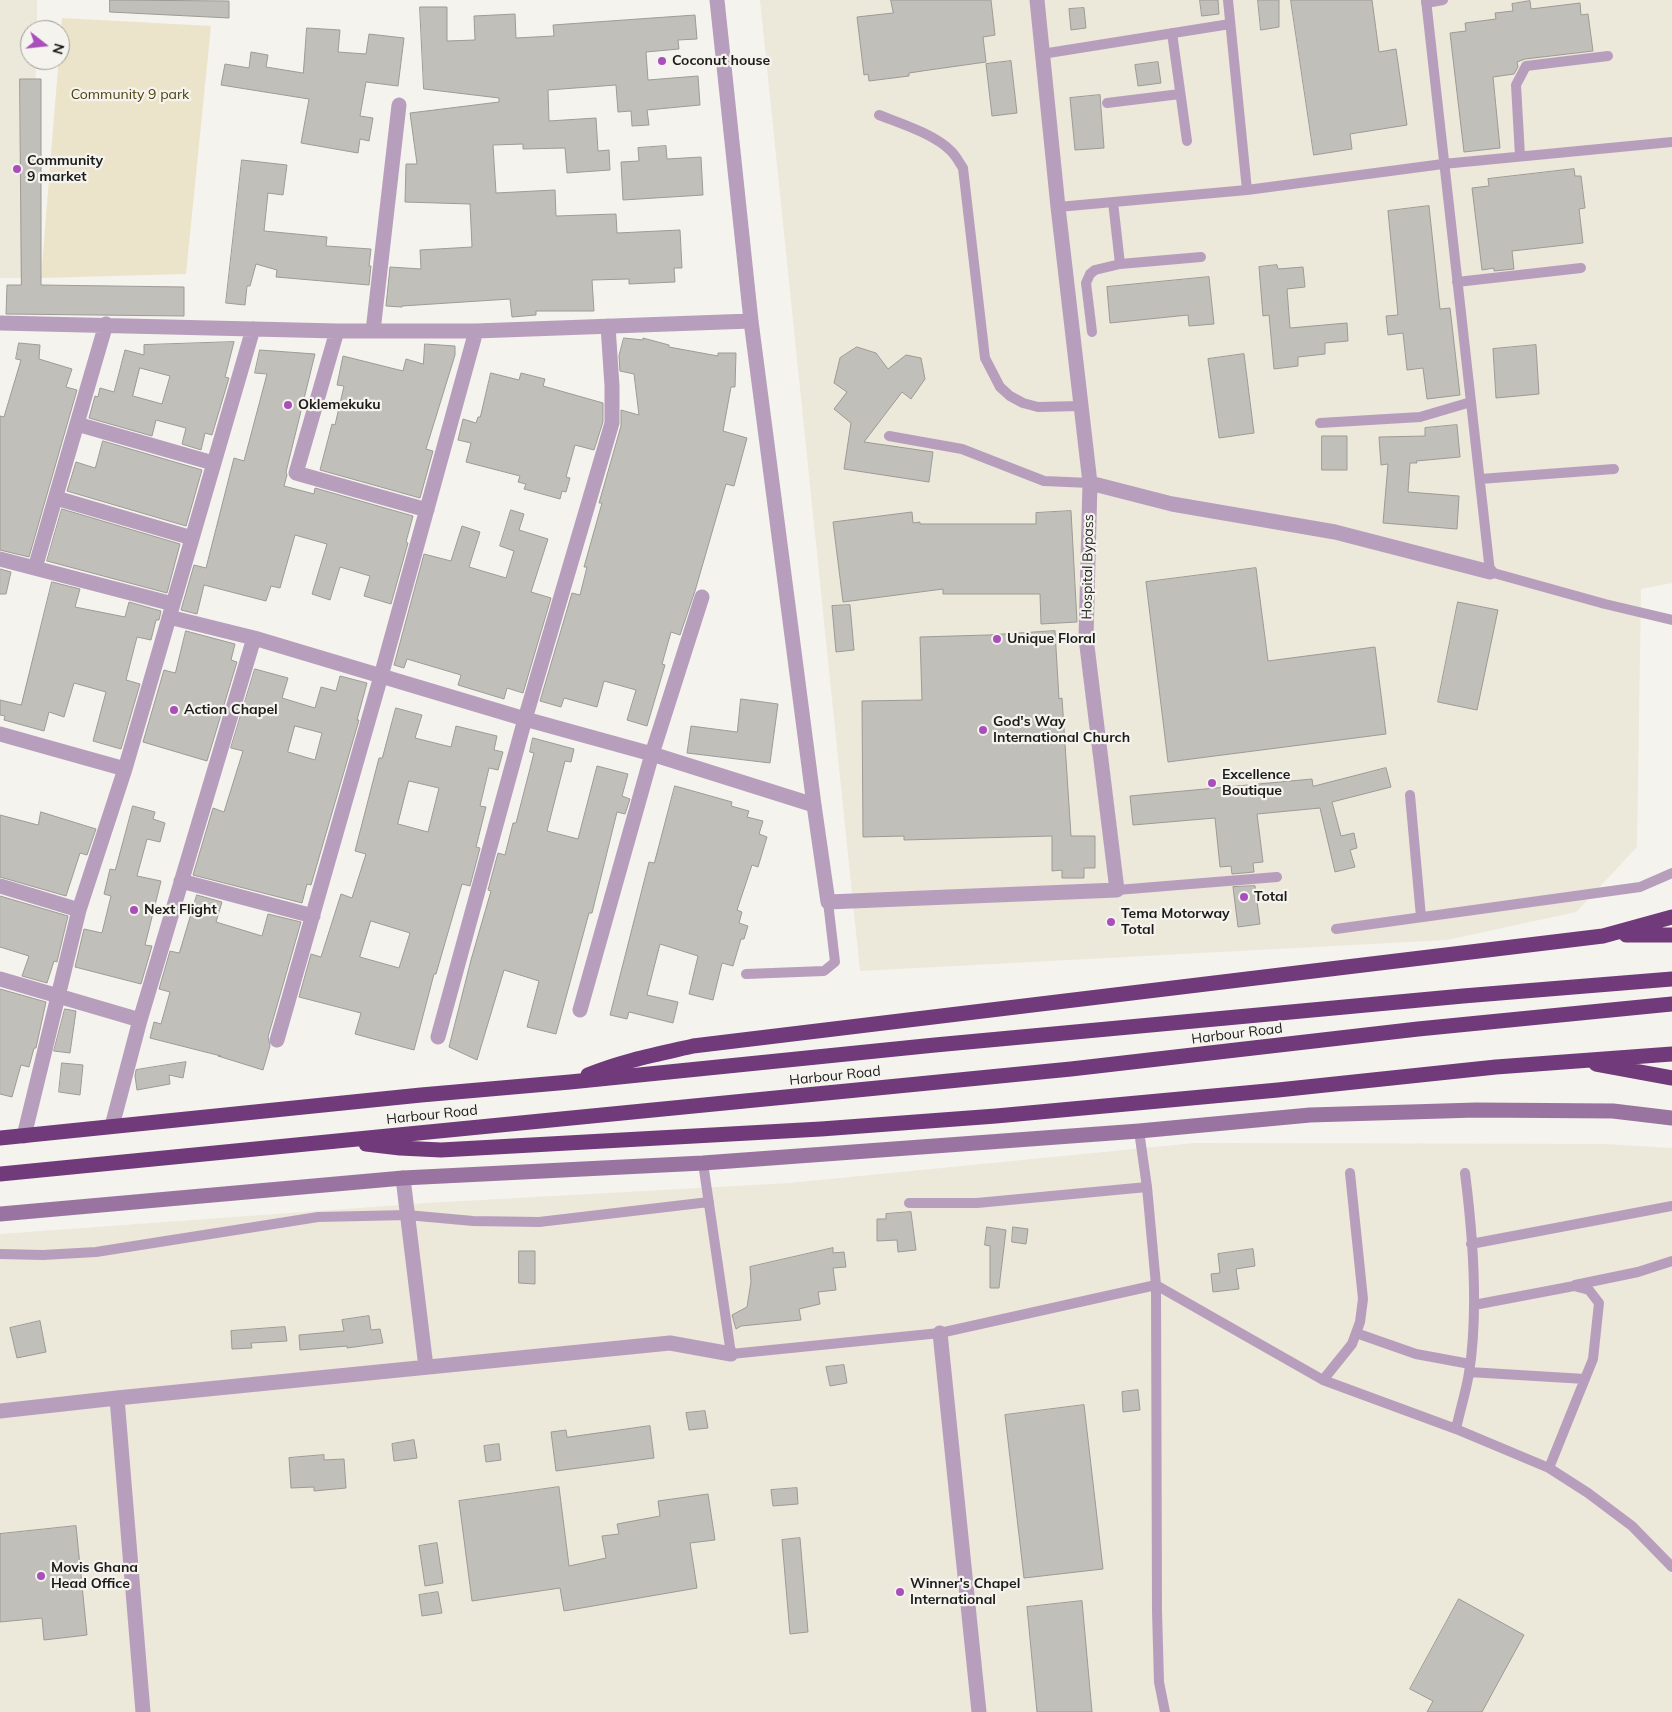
<!DOCTYPE html>
<html>
<head>
<meta charset="utf-8">
<style>
  body { margin:0 }
  #map { position:relative; width:1672px; height:1712px; overflow:hidden; background:#f5f3ed; font-family:Mulish,sans-serif }
  canvas { display:block }
  .north { position:absolute; left:20px; top:20px; width:50px; height:50px; box-sizing:border-box; background:#f5f3ed; border:1px solid #9e9d99; border-radius:50%; rotate:106deg; font-size:14px; font-weight:700; line-height:20px; text-align:center; color:#1c1c1a }
  .north::after { content:''; display:block; margin:auto; width:18px; height:22px; background:#a94fbb; clip-path:polygon(50% 0,100% 100%,50% 72%,0 100%) }
</style>
</head>
<body>
<div id="map">
<canvas width="1672" height="1712"></canvas>
<div class="north">N</div>
</div>
<script>
const ctx = document.querySelector('canvas').getContext('2d');
ctx.lineJoin = 'round';
function paint(path, color) { ctx.fillStyle = color; ctx.fill(path, 'evenodd'); }
function strokePath(path, color, width, dash) { ctx.strokeStyle = color; ctx.lineWidth = width; ctx.lineCap = dash ? 'butt' : 'round'; ctx.setLineDash(dash || []); ctx.stroke(path); }
function drawText(font, color, halo, rows, align = 'center') {
  ctx.font = font + ' Mulish,sans-serif'; ctx.lineWidth = 4.5; ctx.setLineDash([]); ctx.textBaseline = 'middle'; ctx.strokeStyle = halo; ctx.fillStyle = color; for (const [text, x, y, turn = 0] of rows) {
    ctx.save(); ctx.translate(x, y); ctx.rotate((+turn || 0) * Math.PI / 180); ctx.textAlign = isNaN(turn) ? turn : align; if (halo) ctx.strokeText(text, 0, 0); ctx.fillText(text, 0, 0); ctx.restore();
  }
}
paint(new Path2D(`
  M0 0H37V30H30V60H36L32 278H0Z
  M760 0H1672V583L1641 589 1637 847 1576 912 1447 940 860 971Z
  M1195 1143 1605 1144 1672 1148V1712H0V1234L427 1203 789 1183Z`), '#ece8da');
paint(new Path2D(`
  M62 18 211 26 186 274 41 278Z`), '#ebe4ca');
const building = new Path2D(`
  M110 0 229 1V18L110 12Z
  M891 0H991L995 35 983 37 986 62 929 70 909 73V76L869 81 868 74 864 75 857 17 893 13Z
  M1200 0H1218L1219 14 1202 16Z
  M1258 0H1279V27L1261 30Z
  M1291 0H1372L1379 52 1396 49 1407 125 1350 134 1352 149 1314 155Z
  M1530 1 1531 9 1580 3 1581 15 1588 14 1593 51 1525 59 1517 62 1518 67 1514 74 1493 77 1500 148 1464 152 1450 33 1466 31 1465 23 1496 19 1495 13 1513 11 1512 4Z
  M420 7H447V41L475 40 474 16 515 14 516 38 554 36 553 25 695 15 697 39 678 40 679 49 646 52 648 80 698 76 700 105 647 110 649 125 632 126 631 111 618 112 616 85 548 90 549 121 596 118 598 151 609 150 610 170 567 173 565 148 523 149V144L493 145 496 193 555 190 556 216 616 214 617 233 680 230 682 268H674L675 282 629 284V279L592 280 594 311H536V315L512 317 510 299 402 306V307L386 306 390 267 421 269 420 250 472 247 470 204 405 202 406 164H417L410 113 499 102V98L424 89Z
  M1084 8 1086 28 1071 30 1069 9Z
  M307 28 340 30 338 52 366 54 369 34 404 38 398 86 366 82 360 116 373 118 369 141 360 139 358 153 301 143 309 99 221 85 225 64 249 68 251 52 268 55 266 67 303 73Z
  M1011 61 1017 113 992 116 986 64Z
  M1158 62 1161 83 1138 86 1135 65Z
  M20 79H41V285L184 287V316L6 314 7 285H21Z
  M1100 95 1104 148 1075 150 1070 98Z
  M666 146 667 159 701 157 703 195 623 200 621 162 639 161 638 148Z
  M242 160 287 165 283 195 268 193 264 231 327 237 326 246 371 249 369 266H371L369 285 276 277 277 270 256 264 250 286H247L245 305 226 303Z
  M1574 169 1575 176H1581L1585 208 1579 209 1583 243 1512 251 1514 269 1494 271V268L1482 270 1472 188 1489 186 1488 179Z
  M1429 206 1440 309 1450 308 1460 395 1427 399 1423 368 1407 370 1403 333 1388 335 1386 316 1398 315 1388 211Z
  M1277 265 1278 269 1303 267 1305 287 1287 289 1290 328 1347 323 1348 341 1325 343V354L1298 357V366L1274 369 1269 315 1263 316 1259 267Z
  M1209 277 1214 324 1189 326 1188 315 1110 323 1107 287Z
  M624 338 643 340V338L669 345V347L718 356V353H736L735 387H731L723 431 747 438 734 486 726 484 695 591 680 635 671 632 662 664 665 665 647 726 627 720 636 690 604 681 597 707 564 698 561 707 540 701 572 593 580 595 587 567H584L602 503H599L621 426V410L639 415 634 374 620 371 619 356Z
  M234 342 225 377 229 378 212 435 205 433 201 450 182 444 186 428 156 420 152 436 89 418 95 396 98 397 100 388 114 392 125 350 144 355V345ZM140 368 170 376 162 404 133 396Z
  M19 343 40 345 39 359 72 369 66 387 77 390 29 557 0 550V416L4 417 21 360 16 359Z
  M425 344 455 346V355L426 449 433 451 420 498 320 470 332 424 335 425 344 386 337 385 343 356 403 371 406 359 423 364Z
  M1536 345 1539 394 1496 398 1493 349Z
  M857 347 876 353 888 369 906 355 921 358 925 379 911 399 902 392 864 442 933 452 929 482 844 469 851 423 834 409 847 392 834 383 840 358Z
  M260 350 315 354 286 472 287 475 284 486 314 494 315 488 413 516 406 542 408 543 391 604 364 596 370 576 340 567 330 600 312 594 327 544 295 535 280 588 271 586 266 601 204 585 197 614 181 610 194 565 206 568 234 458 244 461 267 374 255 373Z
  M1244 354 1254 433 1219 438 1208 359Z
  M491 373 519 380 521 373 545 379 543 386 603 403V422L594 450 575 445 566 477 570 478 566 492 562 491 560 499 524 489 526 484 518 482 520 476 466 462 471 443 458 440 463 419 476 423 478 417H480Z
  M1457 425 1460 457 1416 461 1417 463H1410L1408 492 1459 496 1457 529 1383 523 1388 464 1381 465 1379 437 1425 436V428Z
  M1322 436H1347V470H1322Z
  M103 441 202 470 186 526 67 491 76 462 95 468Z
  M62 509 180 544 167 593 47 561Z
  M511 510 524 514 519 530 548 539 531 592 551 598 523 693 507 688 504 699 458 685 461 675 407 659 404 668 394 665 424 554 451 561 462 526 480 532 469 567 506 578 514 551 500 546Z
  M1071 511 1077 622 1041 624 1040 594H943V589L843 602 833 522 912 512 913 523 920 522V524H1036V513Z
  M1256 568 1268 661 1375 647 1386 734 1168 762 1146 582Z
  M0 569 11 572 6 594H0Z
  M52 582 80 589 75 607 125 617 129 602 161 611 159 620H156L151 640 137 637 126 680 140 684 121 749 93 741 106 692 74 683 64 717 49 712 44 731 4 720 5 716 0 715V700L21 705Z
  M1458 602 1498 610 1477 710 1438 702Z
  M850 605 854 650 836 652 832 606Z
  M186 631 235 644 231 660 237 662 207 761 143 742 164 670 175 673Z
  M1055 631 1059 699 1062 698 1071 836H1095V868H1084V878H1062V870L1052 871V836L904 840V836L863 837 862 701 922 700 920 637 988 635Z
  M255 669 288 678 282 698 315 708 321 687 336 691 340 676 367 683 357 720H359L311 885 307 884 302 903 193 875 213 808 224 812 243 751 231 748ZM295 726 322 733 315 760 288 752Z
  M741 699 778 704 770 763 687 753 691 726 737 732Z
  M396 708 422 715 415 738 451 747 456 726 497 736 494 750 503 752 498 770 489 768 480 806 486 807 476 847 480 848 470 886 462 884 436 974H434L414 1050 355 1034 361 1013 299 997 311 954 321 957 341 894 352 898 366 854 355 851 379 758H382ZM409 781 439 788 428 832 398 824ZM371 921 410 933 399 968 360 957Z
  M533 738 574 749 571 762 565 761 547 831 578 839 597 766 628 774 622 796 630 799 625 814 617 812 592 913H589L556 1034 527 1027 539 981 504 970 477 1060 449 1047 471 960 491 891 488 890 498 853 505 855 513 823H516L534 753 530 752Z
  M1386 768 1391 787 1332 802 1341 836 1354 833 1357 848 1350 850 1355 867 1335 872 1320 808 1257 814 1263 862 1253 863 1254 872 1232 874 1231 866 1220 867 1215 818 1133 825 1130 796 1312 779 1313 786Z
  M675 786 732 802 731 806 749 811 747 817 763 821 759 834 767 837 758 867 752 865 737 910 742 912 739 923 748 926 744 939H741L733 966 722 963 713 1000 689 994 698 956 660 944 647 995 678 1002 673 1023 629 1012 627 1019 610 1015 649 862 654 863Z
  M133 806 155 812 153 819 165 823 160 842 147 839 137 876 161 881 145 945 152 946 141 984 75 967 84 929 102 933 111 896 104 894 110 869 115 870Z
  M41 812 96 829 87 855 80 853 66 896 0 877V815L38 825Z
  M1255 886 1260 924 1238 927 1233 887Z
  M197 895 222 902 216 922 262 936 268 914 301 922 268 1037 270 1046 263 1070 218 1056H221L150 1038 154 1022 161 1024 170 992 159 989 170 951 179 953Z
  M0 896 68 916 57 962 54 961 47 983 22 976 29 956 0 947Z
  M0 989 46 1002 36 1048H34L29 1067 21 1065 12 1097 0 1094Z
  M65 1009 76 1011 70 1053 54 1051Z
  M186 1062 183 1078 169 1075 170 1084 137 1090 135 1076 136 1070Z
  M62 1063 83 1065 80 1095 59 1092Z
  M911 1212 916 1250 898 1252 897 1240 877 1241V1219H886V1214Z
  M987 1227 1006 1230 999 1288H990V1246L985 1245Z
  M1013 1227 1028 1229 1026 1244 1012 1242Z
  M833 1248V1253L844 1252 846 1267 833 1268 836 1290 818 1292 820 1304 799 1309 801 1320 741 1326 736 1329 732 1315 747 1307 751 1282 750 1267Z
  M1253 1249 1255 1266 1236 1269 1239 1289 1213 1292 1211 1274 1220 1273 1218 1254Z
  M519 1251H535V1284L519 1283Z
  M369 1316 371 1330 380 1329 383 1343 347 1348V1346L300 1350 299 1335 344 1331 342 1320Z
  M40 1321 46 1352 17 1358 10 1328Z
  M285 1327 287 1341 251 1343 252 1348 232 1349 231 1331Z
  M844 1365 847 1383 830 1386 826 1367Z
  M1138 1390 1140 1410 1123 1412 1122 1392Z
  M1084 1405 1103 1569 1024 1578 1005 1415Z
  M705 1411 708 1428 689 1430 686 1413Z
  M650 1426 654 1458 556 1471 551 1432 566 1430 567 1437Z
  M414 1440 417 1458 394 1461 392 1444Z
  M499 1444 501 1460 486 1462 484 1446Z
  M324 1455V1460L344 1459 346 1488 314 1491V1487L291 1488 289 1458Z
  M559 1487 569 1566 606 1558 602 1536 619 1534 617 1524 660 1516 658 1501 708 1494 715 1540 690 1543 697 1588 564 1611 560 1588 472 1601 459 1501Z
  M797 1488 798 1504 773 1506 771 1490Z
  M76 1526 87 1635 44 1640 42 1618 0 1622V1534Z
  M800 1538 808 1632 790 1634 782 1540Z
  M437 1543 443 1583 425 1586 419 1546Z
  M438 1592 442 1613 422 1616 419 1595Z
  M1459 1599 1524 1635 1482 1712H1427L1433 1701 1410 1689Z
  M1082 1601 1092 1712H1037L1027 1607Z`);
paint(building, '#c1bfb9');
strokePath(building, '#9d9b96', 1);
strokePath(new Path2D(`
  M1228 0 1247 190
  M1426 0 1490 572 1605 604 1672 620
  M1426 3 1443 0
  M1172 33 1187 141
  M1042 54 1230 24
  M1107 103 1180 94
  M879 115C902 124 934 134 951 151 956 156 959 162 963 168L985 358 1000 387 1010 396 1023 403 1038 407 1080 406
  M1520 156 1516 85 1526 66 1608 56
  M1113 202 1120 264
  M1058 207 1247 190 1443 164 1672 142
  M1457 282 1581 268
  M1092 332 1086 283 1090 274 1095 270 1120 264 1201 257
  M1320 423 1420 417 1471 402
  M889 436 962 449 1044 481 1090 483
  M1480 479 1614 469
  M1410 795 1421 917
  M1117 890 1277 877
  M1336 929 1640 887 1672 873
  M746 974 824 971 835 962 828 902
  M1139 1131 1147 1187 1156 1285 1157 1611 1159 1682 1165 1712
  M703 1163 731 1354 940 1333 1156 1285 1323 1380 1456 1429 1549 1468 1593 1359 1599 1303 1589 1290 1574 1286 1474 1305
  M909 1203H977L1147 1187
  M1471 1244 1672 1206
  M0 1254 43 1255 96 1252 318 1217 407 1215 473 1221 539 1222 709 1202
  M1575 1285 1638 1272 1672 1261
  M1356 1333 1416 1354 1470 1364
  M1469 1372 1585 1379
  M1323 1380 1352 1344 1360 1322 1363 1299 1350 1173
  M1456 1429C1460 1410 1466 1392 1469 1373 1479 1310 1473 1236 1465 1173
  M1549 1468 1588 1493 1632 1526 1672 1567`), '#b89ebd', 10);
strokePath(new Path2D(`
  M717 0 751 321 814 805 828 902 1117 890 1086 638 1090 483 1058 207 1037 0
  M0 323 337 331H476L751 321
  M337 331 296 473 427 510
  M373 331 399 105
  M77 424 213 463
  M1090 483 1172 504 1335 532 1490 572
  M56 498 192 538
  M0 559 173 604
  M35 568 106 324
  M169 617 254 638 525 719 652 754 814 805
  M0 734 125 769
  M181 881 313 916
  M0 886 79 910
  M0 979 140 1020
  M580 1010 652 754 702 597
  M438 1037 525 719 612 423V386L608 326
  M277 1040 381 676 476 331
  M112 1126 140 1020 254 638
  M24 1136 79 910 125 769 253 329
  M403 1178 426 1367
  M940 1333 979 1712
  M117 1398 143 1712
  M0 1411 117 1398 670 1343 731 1354`), '#b89ebd', 15);
strokePath(new Path2D(`
  M0 1214 403 1178 703 1163 1139 1131 1310 1115 1476 1110 1613 1111 1672 1118`), '#9a74a1', 15);
strokePath(new Path2D(`
  M1626 935H1672
  M1596 1064 1672 1078
  M588 1075C622 1061 658 1054 693 1046L1603 936 1672 917
  M0 1138 421 1095 570 1082 935 1045 1463 996 1672 979
  M366 1144 400 1148 441 1150 821 1129 996 1116 1278 1090 1496 1067 1672 1054
  M0 1174 1071 1069 1418 1029 1672 1004`), '#713b7b', 15);
for (const [x, y, r, color] of [
  [662,61,5,"#a94fbb"],
  [17,169,5,"#a94fbb"],
  [288,405,5,"#a94fbb"],
  [997,639,5,"#a94fbb"],
  [174,710,5,"#a94fbb"],
  [983,730,5,"#a94fbb"],
  [1212,783,5,"#a94fbb"],
  [1244,897,5,"#a94fbb"],
  [134,910,5,"#a94fbb"],
  [1111,922,5,"#a94fbb"],
  [41,1576,5,"#a94fbb"],
  [900,1592,5,"#a94fbb"]
]) { const dot = new Path2D(); dot.arc(x, y, r, 0, 2 * Math.PI); ctx.fillStyle = color; ctx.fill(dot); strokePath(dot, '#f5f3ed', 2); }
drawText('bold 14px', '#1c1c1a', '#f5f3ed', [
  ["Coconut house",672,61],
  ["Community",27,161],
  ["9 market",27,177],
  ["Oklemekuku",298,405],
  ["Unique Floral",1007,639],
  ["Action Chapel",184,710],
  ["God's Way",993,722],
  ["International Church",993,738],
  ["Excellence",1222,775],
  ["Boutique",1222,791],
  ["Total",1254,897],
  ["Next Flight",144,910],
  ["Tema Motorway",1121,914],
  ["Total",1121,930],
  ["Movis Ghana",51,1568],
  ["Head Office",51,1584],
  ["Winner's Chapel",910,1584],
  ["International",910,1600]
], 'left');
drawText('14px', '#4f410d', '#f5f3ed', [
  ["Community 9 park",130,95]
]);
drawText('14px', '#1c1c1a', '#f5f3ed', [
  ["Hospital Bypass",1088,567,-89],
  ["Harbour Road",1237,1034,-7],
  ["Harbour Road",835,1076,-6],
  ["Harbour Road",432,1115,-6]
]);
</script>
</body>
</html>
